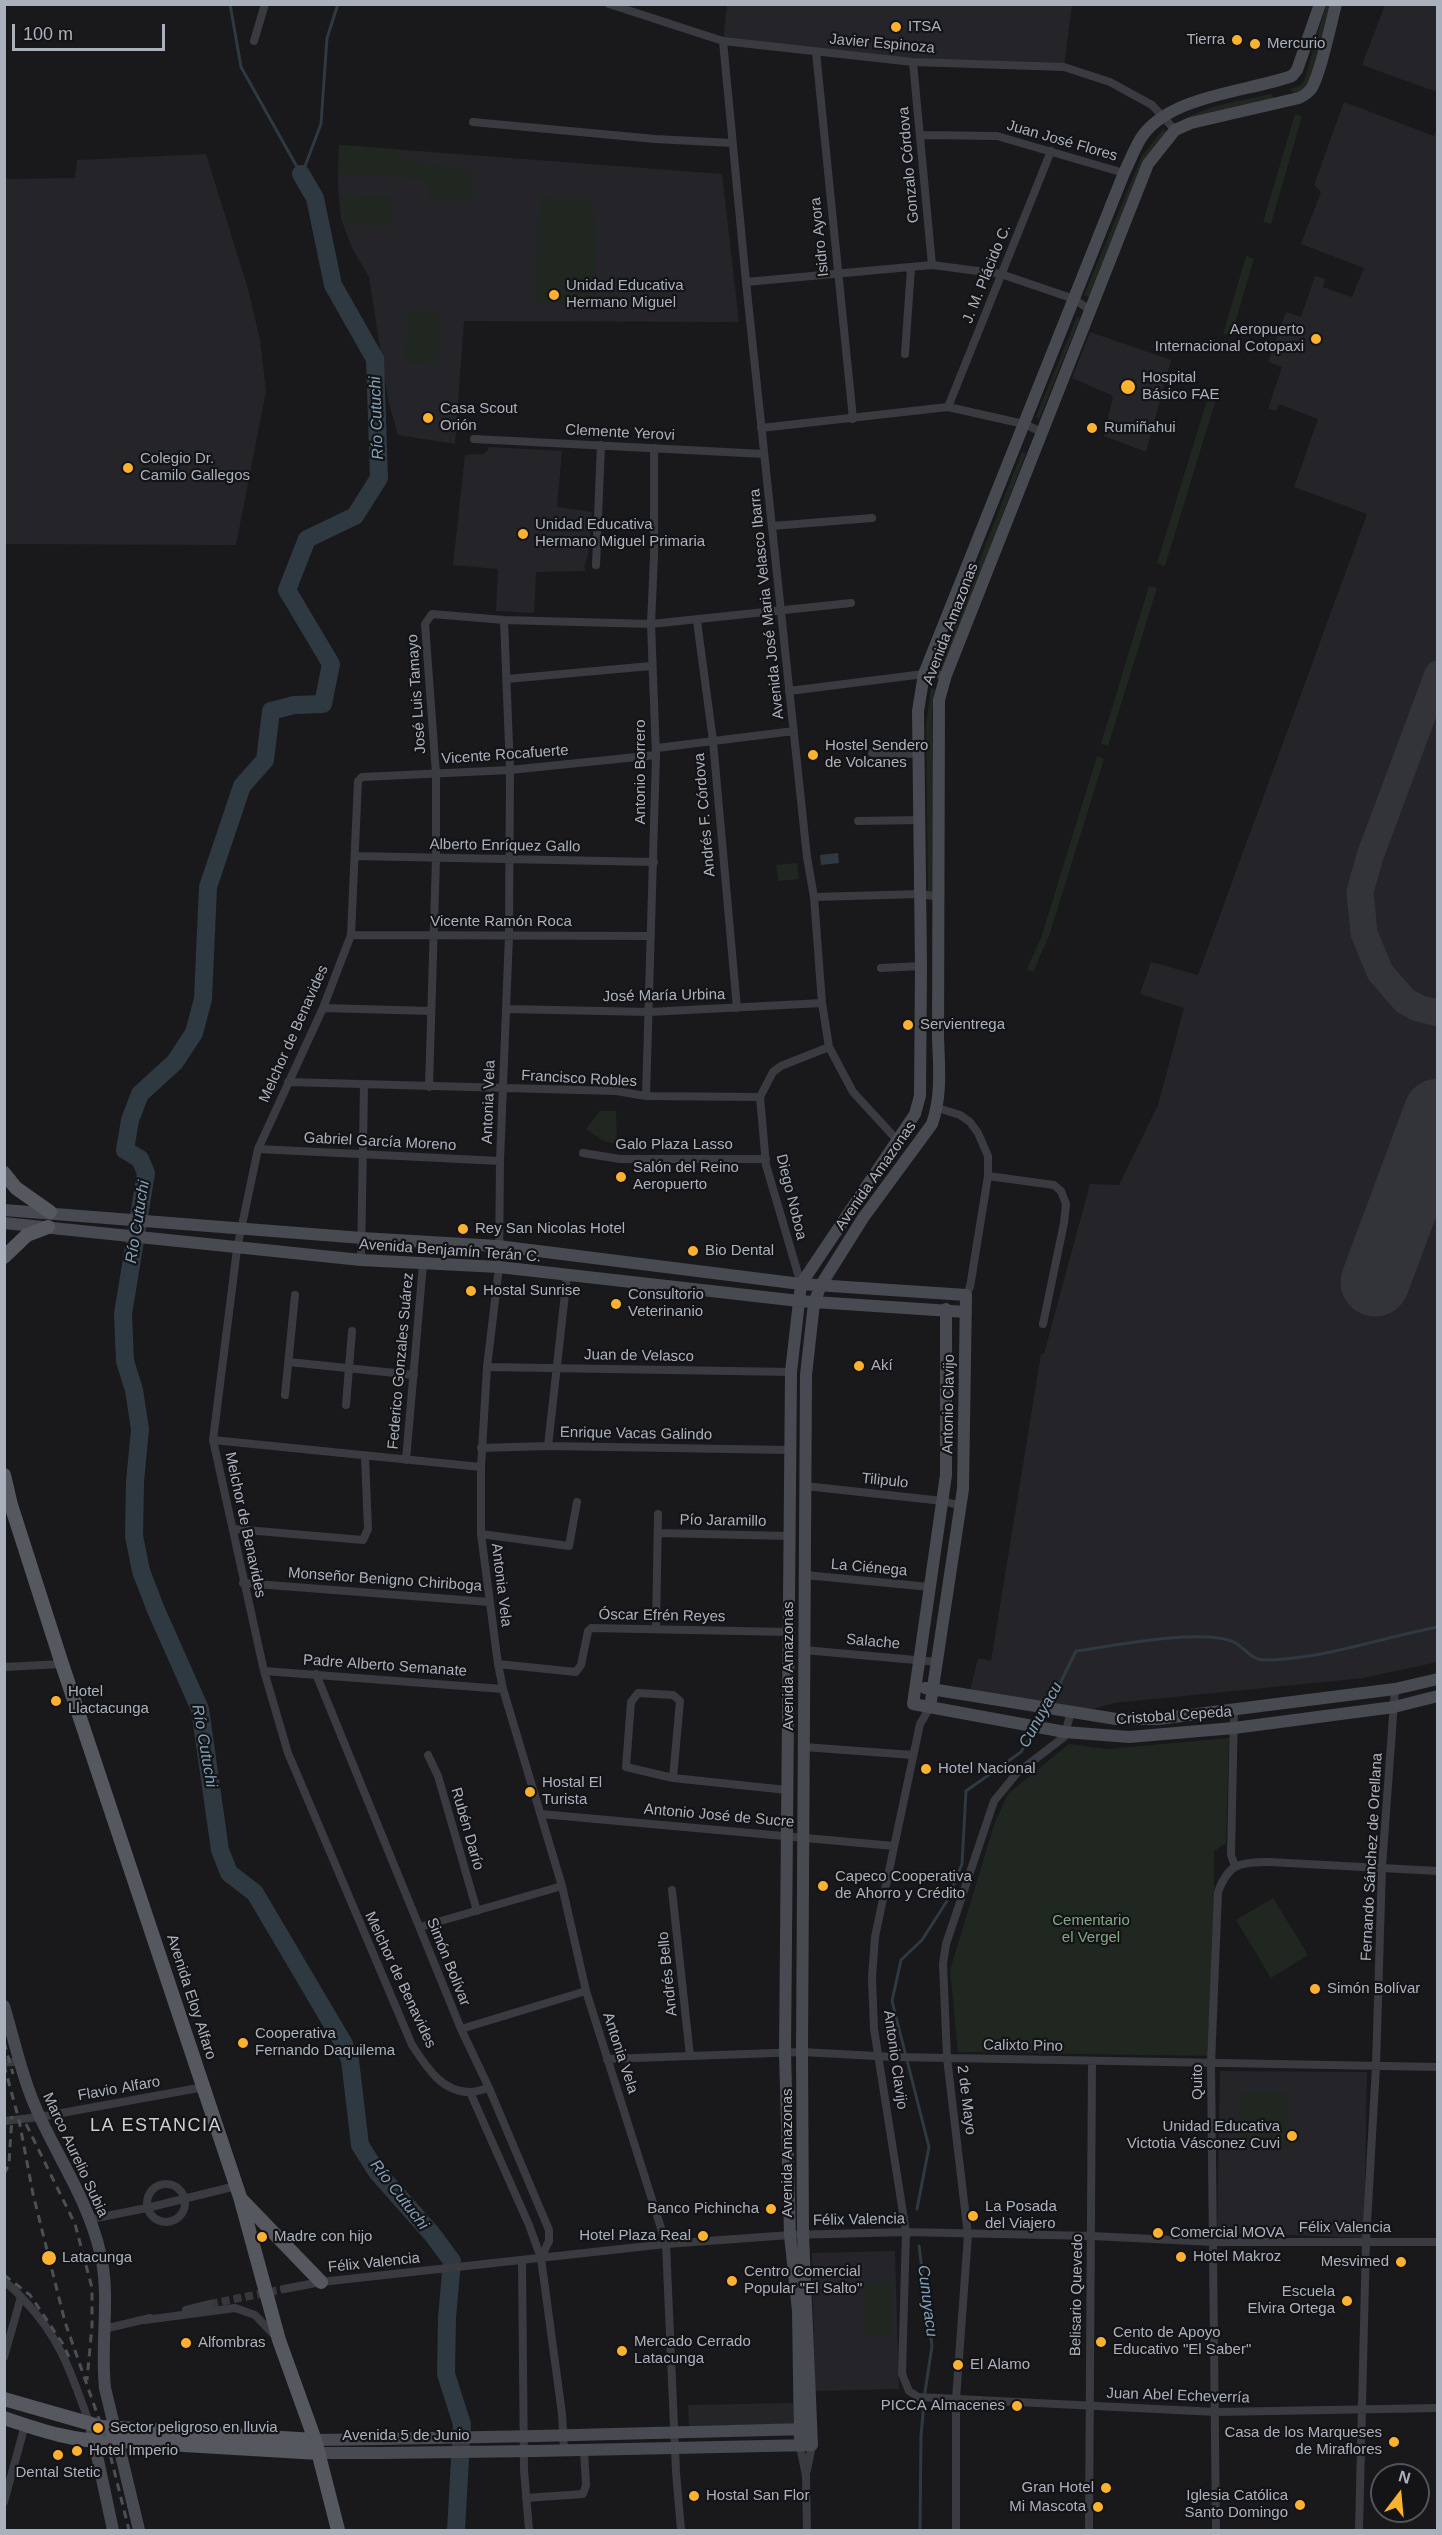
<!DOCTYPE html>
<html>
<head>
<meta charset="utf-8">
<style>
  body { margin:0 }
  #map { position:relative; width:1442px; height:2535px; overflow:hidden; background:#19191c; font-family:Helvetica,sans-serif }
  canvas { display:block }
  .frame { position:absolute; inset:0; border:6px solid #abb1bc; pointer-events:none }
  .north { position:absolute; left:1370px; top:2463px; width:60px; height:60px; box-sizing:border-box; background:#141417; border:2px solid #505359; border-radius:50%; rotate:16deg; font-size:16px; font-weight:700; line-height:24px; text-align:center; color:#abb1bc }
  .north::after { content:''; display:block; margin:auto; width:21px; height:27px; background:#fdb130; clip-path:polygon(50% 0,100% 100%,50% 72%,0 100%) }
  .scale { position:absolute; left:12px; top:24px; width:153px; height:27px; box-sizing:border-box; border:3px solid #abb1bc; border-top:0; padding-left:8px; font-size:18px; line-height:21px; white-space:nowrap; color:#abb1bc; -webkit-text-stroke:4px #141417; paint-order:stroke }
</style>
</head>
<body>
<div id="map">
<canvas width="1442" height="2535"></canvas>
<div class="frame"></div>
<div class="north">N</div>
<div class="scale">100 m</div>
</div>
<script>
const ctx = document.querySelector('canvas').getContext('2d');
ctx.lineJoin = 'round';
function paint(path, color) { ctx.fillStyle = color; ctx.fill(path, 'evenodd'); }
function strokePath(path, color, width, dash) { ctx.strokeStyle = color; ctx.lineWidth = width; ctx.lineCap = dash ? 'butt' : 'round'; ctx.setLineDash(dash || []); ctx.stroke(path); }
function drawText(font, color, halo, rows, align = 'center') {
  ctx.font = font + ' Helvetica,sans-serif'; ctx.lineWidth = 4.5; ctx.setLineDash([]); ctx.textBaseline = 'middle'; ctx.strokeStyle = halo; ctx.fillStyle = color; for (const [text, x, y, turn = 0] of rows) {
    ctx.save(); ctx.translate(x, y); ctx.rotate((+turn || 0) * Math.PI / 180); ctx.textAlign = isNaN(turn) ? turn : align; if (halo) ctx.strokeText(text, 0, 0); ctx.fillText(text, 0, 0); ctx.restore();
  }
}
paint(new Path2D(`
  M727 5H1072L1064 67 913 62 723 41Z
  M1385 5H1437V92L1362 65Z
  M1344 102 1434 136 1437 129V1662L1364 1678 1114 1703 1094 1709 1043 1704 970 1691 978 1658 991 1661 1041 1354H1044L1090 1184 1119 1185 1158 1105 1184 1008 1140 994 1151 962 1198 975 1367 514 1294 487 1318 419 1279 404 1276 411 1268 409 1282 367 1268 362 1286 312 1301 317 1315 276 1325 279 1323 287 1352 297 1364 268 1301 244 1321 192 1314 185Z
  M339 145 722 174 739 322 464 321 455 444 398 435 388 400 369 277 352 248 341 219 338 185Z
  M206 154 248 289 260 340 266 391 236 545 5 544V179L75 178 77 160Z
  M1090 332 1171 360 1146 452 1104 436 1113 396 1072 378Z
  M490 447 562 451 557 507 592 512 588 555 584 567 586 571 536 572 534 613 496 611 498 569 453 565 465 455 484 454Z
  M1220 2071 1367 2072 1364 2238 1217 2232Z
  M895 2251 899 2389 815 2391 812 2253Z
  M793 2403V2424L689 2426 688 2405Z`), '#252529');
paint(new Path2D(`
  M1326 5H1332L1311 79 1306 88 1294 94 1290 89 1301 85 1305 79Z
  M1271 94 1275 99 1179 122C1206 105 1240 101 1271 94Z
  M1295 114 1302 116 1271 224 1263 222Z
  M1163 129 1167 133 1145 159 1090 297 1084 295 1142 156Z
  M339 145 397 149V158L470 171 471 183 477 194 471 196V199L429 201 428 179 338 174Z
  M340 195 390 197 391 227 344 224Z
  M540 196 593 203 598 306 535 304Z
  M1246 256 1254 259 1231 336 1223 334Z
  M408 313 440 314 437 366 405 362Z
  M1077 317 1080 318 1039 419 1036 417Z
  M1208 397 1216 399 1165 566 1157 563Z
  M1022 452 1026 453 943 671 937 668Z
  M1149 586 1157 588 1108 746 1101 744Z
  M931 688 935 690 932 716 936 894H928L926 725Z
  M1097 756 1104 759 1049 936 1033 972 1027 969 1042 935Z
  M797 863 799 879 778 881 776 865Z
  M600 1111H616L617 1144 603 1141 586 1129Z
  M1229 1738 1226 1843 1214 1851V2056L958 2052 950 1970 994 1825 1008 1794 1069 1744 1108 1749Z
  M1273 1898 1308 1955 1271 1978 1236 1920Z
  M1241 2092H1288L1289 2147 1241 2146Z
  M864 2282H891V2336H864Z`), '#1f2720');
paint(new Path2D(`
  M838 853 839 863 821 865 820 855Z`), '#2e3941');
strokePath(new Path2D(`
  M230 4 241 67 301 174
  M302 174 321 124 327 38 338 4
  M1049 1706 1076 1651C1113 1646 1198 1629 1231 1641 1242 1644 1250 1659 1262 1660 1322 1660 1379 1638 1438 1627
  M1038 1724 1045 1711
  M917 2209 929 2147 892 2001 901 1960 922 1940 947 1901 962 1864 966 1791 1021 1752 1035 1729
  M919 2246 932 2346 925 2392
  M920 2530 921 2436 924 2403`), '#2e3941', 3);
strokePath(new Path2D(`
  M301 174 315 198 333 285 375 359 379 478 355 516 307 539 287 590 331 664 323 704 294 705 271 711 265 760 242 786 208 887 203 999 194 1033 175 1062 140 1094 130 1120 125 1150 140 1159 146 1173 123 1314 125 1361 134 1390 140 1429 135 1482 134 1536 141 1571 156 1610 200 1709 220 1850 229 1873 255 1893 344 2044 350 2060 360 2145 377 2172 432 2234 452 2261 447 2318 446 2374 462 2424 456 2530`), '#2e3941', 18);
strokePath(new Path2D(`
  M1438 674 1370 856 1360 892 1364 933 1380 972 1405 1001 1418 1008 1438 1013`), '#333439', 27);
strokePath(new Path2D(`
  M1375 1282 1438 1113`), '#333439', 69);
strokePath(new Path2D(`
  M210 2304 284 2289`), '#36373c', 8, [8, 4]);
strokePath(new Path2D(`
  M609 4 723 41 913 62 1064 67 1110 82 1152 105 1175 130
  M254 41 265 4
  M723 41 746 282 807 857 814 897 822 1003 829 1047 853 1092 898 1141
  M816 52 853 419
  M913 62 932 265
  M473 122 655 139 732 143
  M920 135 997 136 1124 173
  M746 282 932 265 1001 274 1074 299 1090 310
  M905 354 911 268
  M948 407 1051 151
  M761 428 948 407 1024 424 1042 432
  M474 439 764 454
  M772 526 872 518
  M596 565 601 445
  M504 620 510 770 509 935 500 1161 499 1267 487 1367 481 1467V1534L498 1664 503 1689 562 1886 586 1991 666 2244 676 2472 681 2530
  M697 621 713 741 737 1008
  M507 679 651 666
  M789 691 924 674 946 675
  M657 748 794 731
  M872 753 919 754
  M858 821 920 820
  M355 856 654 862
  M814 897 921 894 939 897
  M351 935 651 936
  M881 968 921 966
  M323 1008 431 1011
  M507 1009 649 1012 822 1003
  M288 1082 616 1091 646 1096 760 1097
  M429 1087 436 858V774L425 624 432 614 504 620 651 624 851 603
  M646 1096 656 755 651 624 654 556V448
  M938 1108 960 1115 970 1122 978 1133 988 1156V1176L970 1287 966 1295
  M258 1149 500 1161
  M583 1153 620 1159H766
  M988 1176 1054 1185 1061 1191 1066 1204 1064 1223 1043 1324
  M361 1260 364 1085
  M801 1284 766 1165 760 1097 773 1072 781 1066 829 1047
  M289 1362 414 1375
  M487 1367 791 1372
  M285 1395 295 1295
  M346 1405 352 1331
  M213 1440 481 1467
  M548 1446 567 1276
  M481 1448 548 1446 790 1450
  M406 1460 423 1264
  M805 1486 943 1501 961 1506
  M234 1529 363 1540 368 1529 365 1457
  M658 1533 788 1536
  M481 1534 569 1546 577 1502
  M805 1575 930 1587
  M243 1583 489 1602
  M656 1629 658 1514
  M804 1650 938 1662
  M498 1664 576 1672 581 1665 588 1631 591 1628 788 1632
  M4 1667 62 1664
  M264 1671 503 1689
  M316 1674 461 2029 489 2088 549 2230V2241L541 2258
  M930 1707 920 1724 875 1937 872 1978 874 2029 906 2232 902 2374 909 2391 918 2397 1216 2412 1438 2408
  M1234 1711 1231 1855 1235 1866
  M804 1747 913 1755
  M428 1755 438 1776 477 1911
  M673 1778 680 1701 673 1695 638 1693 631 1702 626 1767 673 1778 787 1790
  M541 1814 894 1846
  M672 1890 690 2056
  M420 1927 562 1886
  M461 2029 586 1991
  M607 2059 802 2052 895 2057 1438 2067
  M4 2063 20 2061
  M489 2088C483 2089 476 2092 470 2092 441 2092 426 2066 412 2045L288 1753 264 1671 213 1440 237 1249 258 1149 323 1008 351 935 358 781 362 777 510 770 656 755
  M470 2092 529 2225 541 2258 562 2414 564 2451
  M4 2121 40 2117 204 2087
  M147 2203a19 19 0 1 1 38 0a19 19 0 1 1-38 0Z
  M91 2219 147 2208 236 2186
  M522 2261 524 2470 529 2530
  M4 2282C13 2287 18 2294 25 2301 62 2340 72 2376 90 2425
  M284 2289 321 2282 666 2244 790 2235 906 2232 1092 2236 1214 2242H1438
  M186 2310 210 2304
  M145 2320 235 2308 255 2315 277 2338
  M104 2329 150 2318
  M4 2357 21 2297
  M800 2446 806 2476 807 2530
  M807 2470 812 2445
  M526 2498 583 2494 586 2485 584 2451
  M4 2502 25 2425
  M956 2530V2399L968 2235 947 2058 943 1964 946 1944 994 1801 1017 1773 1064 1737 1071 1712
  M1089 2530 1092 2061
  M1216 2530 1211 2064 1218 1892C1229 1862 1240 1863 1269 1862L1438 1871
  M1359 2530 1366 2241 1376 2066 1382 1867 1395 1689`), '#3a3b41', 8);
strokePath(new Path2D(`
  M4 1210 362 1238 498 1246 801 1284 966 1295 963 1489 930 1707
  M4 1223 361 1260 499 1267 799 1301 966 1312
  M946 1309V1475L913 1704 1065 1732 1129 1737 1234 1728 1394 1707 1438 1696
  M925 1688 1116 1719H1158L1395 1689 1438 1679
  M4 2006C15 2043 23 2081 39 2115 60 2161 88 2201 100 2252 111 2296 100 2342 105 2388L139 2530
  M92 2432 113 2530
  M537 2436 807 2429
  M315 2440 380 2439
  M800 2446 798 2311 790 2235 785 2053 791 1372 801 1284 915 1114 920 1096 921 966 918 711 924 674 1124 173C1130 161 1135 146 1143 135 1173 95 1247 92 1292 76L1297 70 1320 4
  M535 2451 812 2445 803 2235 802 2052 806 1375 814 1303 821 1285 863 1218 932 1124C942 1095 939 1067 938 1037L939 700 946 675 1148 164 1175 130 1191 123 1299 98C1303 96 1308 93 1311 89 1320 76 1331 23 1336 4
  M319 2453H382`), '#484a51', 12);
strokePath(new Path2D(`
  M4 1173 16 1188 50 1212
  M4 1257 27 1235 48 1227
  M4 1475 11 1505 62 1664 240 2197 279 2340 315 2440 338 2530
  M241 2199 321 2282
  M4 2399 102 2427 315 2440
  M4 2418C42 2431 78 2443 117 2441L319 2453`), '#565860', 14);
strokePath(new Path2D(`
  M4 2042 13 2074
  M4 2065 19 2120 33 2194 65 2322 107 2442 129 2530
  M26 2124 75 2224 92 2288V2326L87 2380
  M4 2174 9 2164 12 2116
  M4 2275 30 2295 63 2344 70 2359`), '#4d4f56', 3, [8, 6]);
strokePath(new Path2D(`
  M380 2439 537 2436
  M382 2453 535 2451`), '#484a51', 12);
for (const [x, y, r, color] of [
  [896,27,6,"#fdb130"],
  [1237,40,6,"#fdb130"],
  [1255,44,6,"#fdb130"],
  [554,295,6,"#fdb130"],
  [1316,339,6,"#fdb130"],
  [1128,387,8,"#fdb130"],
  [428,418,6,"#fdb130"],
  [1092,428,6,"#fdb130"],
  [128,468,6,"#fdb130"],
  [523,534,6,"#fdb130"],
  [813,755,6,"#fdb130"],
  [908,1025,6,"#fdb130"],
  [621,1177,6,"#fdb130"],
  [463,1229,6,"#fdb130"],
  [693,1251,6,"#fdb130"],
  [471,1291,6,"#fdb130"],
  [616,1304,6,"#fdb130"],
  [859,1366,6,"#fdb130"],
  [56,1701,6,"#fdb130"],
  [926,1769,6,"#fdb130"],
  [530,1792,6,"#fdb130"],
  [823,1886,6,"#fdb130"],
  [1315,1989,6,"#fdb130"],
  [243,2043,6,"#fdb130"],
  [1292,2136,6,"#fdb130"],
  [771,2209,6,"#fdb130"],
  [973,2216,6,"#fdb130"],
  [1158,2233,6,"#fdb130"],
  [703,2236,6,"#fdb130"],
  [262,2237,6,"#fdb130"],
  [1181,2257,6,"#fdb130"],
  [49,2258,8,"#fdb130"],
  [1401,2262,6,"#fdb130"],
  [732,2281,6,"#fdb130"],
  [1347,2301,6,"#fdb130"],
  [1101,2342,6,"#fdb130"],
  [186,2343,6,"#fdb130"],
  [622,2351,6,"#fdb130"],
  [958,2365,6,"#fdb130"],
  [1017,2406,6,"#fdb130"],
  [98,2428,6,"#fdb130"],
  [1394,2442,6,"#fdb130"],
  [77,2451,6,"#fdb130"],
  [58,2455,6,"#fdb130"],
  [1106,2488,6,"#fdb130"],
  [694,2496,6,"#fdb130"],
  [1300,2505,6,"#fdb130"],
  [1098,2507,6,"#fdb130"]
]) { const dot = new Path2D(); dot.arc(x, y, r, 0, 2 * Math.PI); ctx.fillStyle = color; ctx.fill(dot); strokePath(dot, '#141417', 2); }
drawText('15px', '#abb1bc', '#141417', [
  ["ITSA",908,27],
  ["Tierra",1225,40,"right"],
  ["Mercurio",1267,44],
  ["Unidad Educativa",566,286],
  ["Hermano Miguel",566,303],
  ["Aeropuerto",1304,330,"right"],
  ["Internacional Cotopaxi",1304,347,"right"],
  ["Hospital",1142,378],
  ["Básico FAE",1142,395],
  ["Casa Scout",440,409],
  ["Orión",440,426],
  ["Rumiñahui",1104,428],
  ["Colegio Dr.",140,459],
  ["Camilo Gallegos",140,476],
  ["Unidad Educativa",535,525],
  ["Hermano Miguel Primaria",535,542],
  ["Hostel Sendero",825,746],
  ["de Volcanes",825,763],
  ["Servientrega",920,1025],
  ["Salón del Reino",633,1168],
  ["Aeropuerto",633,1185],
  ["Rey San Nicolas Hotel",475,1229],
  ["Bio Dental",705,1251],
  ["Hostal Sunrise",483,1291],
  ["Consultorio",628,1295],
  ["Veterinanio",628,1312],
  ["Akí",871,1366],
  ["Hotel",68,1692],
  ["Llactacunga",68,1709],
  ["Hotel Nacional",938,1769],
  ["Hostal El",542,1783],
  ["Turista",542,1800],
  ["Capeco Cooperativa",835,1877],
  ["de Ahorro y Crédito",835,1894],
  ["Simón Bolívar",1327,1989],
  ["Cooperativa",255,2034],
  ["Fernando Daquilema",255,2051],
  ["Unidad Educativa",1280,2127,"right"],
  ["Victotia Vásconez Cuvi",1280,2144,"right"],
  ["La Posada",985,2207],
  ["del Viajero",985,2224],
  ["Banco Pichincha",759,2209,"right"],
  ["Comercial MOVA",1170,2233],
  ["Hotel Plaza Real",691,2236,"right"],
  ["Madre con hijo",274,2237],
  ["Hotel Makroz",1193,2257],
  ["Latacunga",62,2258],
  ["Mesvimed",1389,2262,"right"],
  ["Centro Comercial",744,2272],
  ["Popular \"El Salto\"",744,2289],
  ["Escuela",1335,2292,"right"],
  ["Elvira Ortega",1335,2309,"right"],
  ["Cento de Apoyo",1113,2333],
  ["Educativo \"El Saber\"",1113,2350],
  ["Mercado Cerrado",634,2342],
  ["Latacunga",634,2359],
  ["Alfombras",198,2343],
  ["El Alamo",970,2365],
  ["PICCA Almacenes",1005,2406,"right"],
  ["Sector peligroso en lluvia",110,2428],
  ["Casa de los Marqueses",1382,2433,"right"],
  ["de Miraflores",1382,2450,"right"],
  ["Hotel Imperio",89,2451],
  ["Dental Stetic",58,2473,"center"],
  ["Gran Hotel",1094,2488,"right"],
  ["Hostal San Flor",706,2496],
  ["Iglesia Católica",1288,2496,"right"],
  ["Santo Domingo",1288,2513,"right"],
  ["Mi Mascota",1086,2507,"right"]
], 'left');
drawText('15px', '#abb1bc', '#141417', [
  ["Javier Espinoza",882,44,5],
  ["Juan José Flores",1062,141,16],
  ["Gonzalo Córdova",909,165,-95],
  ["Isidro Ayora",820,237,-96],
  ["J. M. Plácido C.",987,274,-68],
  ["Clemente Yerovi",620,433,3],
  ["Avenida José Maria Velasco Ibarra",767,604,-96],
  ["Avenida Amazonas",951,624,-69],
  ["José Luis Tamayo",417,694,-94],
  ["Vicente Rocafuerte",505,755,-4],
  ["Antonio Borrero",641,772,-90],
  ["Andrés F. Córdova",705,815,-95],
  ["Alberto Enríquez Gallo",505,846,1],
  ["Vicente Ramón Roca",501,922],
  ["José María Urbina",664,996,-1],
  ["Melchor de Benavides",294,1034,-66],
  ["Francisco Robles",579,1079,3],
  ["Antonia Vela",489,1102,-88],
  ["Gabriel García Moreno",380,1142,3],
  ["Galo Plaza Lasso",674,1145],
  ["Avenida Amazonas",876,1176,-55],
  ["Diego Noboa",791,1197,76],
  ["Avenida Benjamín Terán C.",450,1251,4],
  ["Juan de Velasco",639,1356,1],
  ["Federico Gonzales Suárez",401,1361,-85],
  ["Antonio Clavijo",949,1404,-89],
  ["Enrique Vacas Galindo",636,1434,1],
  ["Tilipulo",885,1481,6],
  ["Pío Jaramillo",723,1521,1],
  ["Melchor de Benavides",245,1525,78],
  ["La Ciénega",869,1568,5],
  ["Monseñor Benigno Chiriboga",385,1580,4],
  ["Antonia Vela",501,1585,83],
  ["Óscar Efrén Reyes",662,1616,1],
  ["Salache",873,1642,5],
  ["Padre Alberto Semanate",385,1666,4],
  ["Avenida Amazonas",789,1666,-90],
  ["Cristobal Cepeda",1174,1716,-4],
  ["Antonio José de Sucre",719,1816,5],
  ["Rubén Darío",467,1829,74],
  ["Fernando Sánchez de Orellana",1372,1857,-87],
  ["Simón Bolívar",448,1962,68],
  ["Andrés Bello",668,1974,-96],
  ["Melchor de Benavides",400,1980,65],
  ["Avenida Eloy Alfaro",191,1997,72],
  ["Calixto Pino",1023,2046,1],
  ["Antonia Vela",620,2053,72],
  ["Antonio Clavijo",895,2060,82],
  ["Quito",1198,2082,-90],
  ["Flavio Alfaro",119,2089,-10],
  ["2 de Mayo",966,2100,83],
  ["Avenida Amazonas",788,2153,-90],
  ["Marco Aurelio Subia",75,2155,65],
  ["Félix Valencia",859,2220,-1],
  ["Félix Valencia",1345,2228],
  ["Félix Valencia",374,2263,-6],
  ["Belisario Quevedo",1077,2295,-89],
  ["Juan Abel Echeverría",1178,2396,2],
  ["Avenida 5 de Junio",406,2436]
]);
drawText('15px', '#81a882', '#141417', [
  ["Cementario",1091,1921],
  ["el Vergel",1091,1938]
]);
drawText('italic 16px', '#81a0b8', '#141417', [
  ["Río Cutuchi",377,418,-92],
  ["Río Cutuchi",138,1222,-81],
  ["Cunuyacu",1041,1715,-61],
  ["Río Cutuchi",204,1746,80],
  ["Río Cutuchi",399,2195,52],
  ["Cunuyacu",927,2301,83]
]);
ctx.letterSpacing = '1.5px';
drawText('18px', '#ccd0d8', '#141417', [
  ["LA ESTANCIA",156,2126]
]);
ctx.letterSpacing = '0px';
</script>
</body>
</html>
